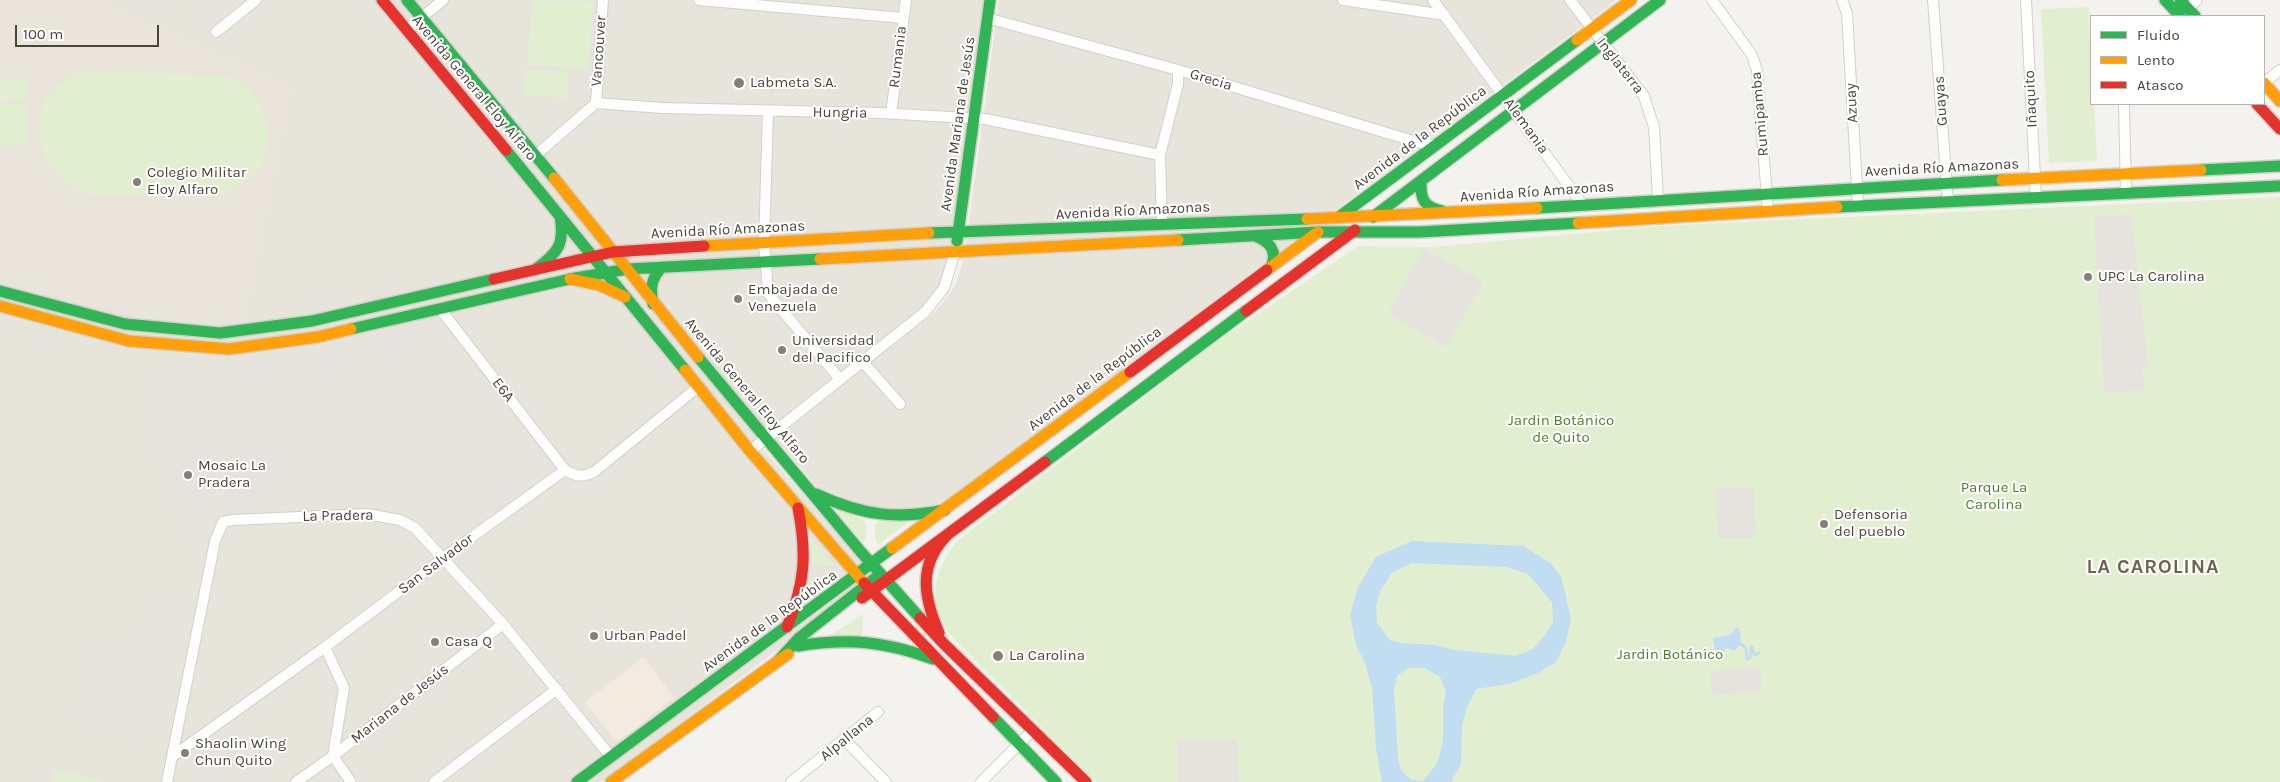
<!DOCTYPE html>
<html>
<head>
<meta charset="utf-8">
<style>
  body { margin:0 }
  #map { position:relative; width:2280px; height:782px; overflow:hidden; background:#f4f2ee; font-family:Karla,sans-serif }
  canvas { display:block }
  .legend { position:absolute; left:2090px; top:15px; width:175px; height:90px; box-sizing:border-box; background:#fff; border:1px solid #b7b4b0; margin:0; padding:6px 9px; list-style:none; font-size:15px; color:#4b4439 }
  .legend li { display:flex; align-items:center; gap:10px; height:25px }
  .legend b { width:25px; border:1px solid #b7b4b0 }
  .scale { position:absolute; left:15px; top:25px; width:144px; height:22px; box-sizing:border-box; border:2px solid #4b4439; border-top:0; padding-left:6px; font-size:15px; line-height:18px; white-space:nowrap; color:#4b4439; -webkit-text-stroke:4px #fff; paint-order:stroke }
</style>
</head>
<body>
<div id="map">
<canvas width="2280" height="782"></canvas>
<ul class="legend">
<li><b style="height:6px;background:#30b455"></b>Fluido</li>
<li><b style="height:6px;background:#ff9f0a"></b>Lento</li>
<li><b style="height:6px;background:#e5322d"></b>Atasco</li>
</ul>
<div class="scale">100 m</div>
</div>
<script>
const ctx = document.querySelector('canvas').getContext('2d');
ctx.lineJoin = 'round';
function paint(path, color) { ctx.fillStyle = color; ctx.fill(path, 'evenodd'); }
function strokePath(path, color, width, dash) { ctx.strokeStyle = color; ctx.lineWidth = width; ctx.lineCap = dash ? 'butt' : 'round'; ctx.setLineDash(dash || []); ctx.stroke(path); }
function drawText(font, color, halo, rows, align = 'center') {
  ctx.font = font + ' Karla,sans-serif'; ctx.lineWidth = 4; ctx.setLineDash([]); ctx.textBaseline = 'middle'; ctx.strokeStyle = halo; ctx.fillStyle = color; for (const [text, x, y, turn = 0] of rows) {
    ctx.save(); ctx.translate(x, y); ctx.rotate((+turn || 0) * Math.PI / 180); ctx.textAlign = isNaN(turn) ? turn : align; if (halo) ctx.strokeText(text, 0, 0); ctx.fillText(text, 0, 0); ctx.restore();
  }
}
paint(new Path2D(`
  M0 0H987L955 223 945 279 930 302 756 441 875 577 601 782H0Z
  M999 0H1617L945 501 927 509 876 510 817 487 775 438 936 311 955 286 964 258Z`), '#e7e4dc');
paint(new Path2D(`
  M644 657 674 698 617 742 585 702Z`), '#f3ebdf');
paint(new Path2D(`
  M0 0H100L293 86 247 316 200 320 141 319 0 278Z`), '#eae5da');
paint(new Path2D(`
  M532 0 593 2 588 70 527 65Z
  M2089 7 2091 104H2094L2097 161 2049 163 2041 9Z
  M525 69 569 72 567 98 524 95Z
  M84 70 232 77 249 88 263 112 269 135 266 156 253 176 226 194 101 196C89 194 78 192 68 186 43 169 29 119 49 95 58 83 72 77 84 70Z
  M0 79 28 80V100H0Z
  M0 103 28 104V124H0Z
  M0 125 28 126 27 146H0Z
  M2280 197V782H1096L952 637C927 603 932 574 956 542L1211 346 1358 246 1433 247 1659 226 1762 221Z
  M833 507 864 520C868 526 867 538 863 543Z
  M912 520 878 544 875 539V525L879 521Z
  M808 535 834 566 813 564Z
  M863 614 862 635H831Z
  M55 769 106 782H52Z`), '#e1eecf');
paint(new Path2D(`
  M142 0H167L141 21Z
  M191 0H238L210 23Z
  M2131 214 2148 366 2142 368 2145 390 2104 393 2094 217Z
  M1424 249 1483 282 1446 347 1388 313Z
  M430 321 542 474 451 541 417 512 384 501 222 510 243 366Z
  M236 371 230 397 198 556 162 470 150 412 146 382 149 372 215 376Z
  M1716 488H1754L1756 538H1717Z
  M147 601 183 609 160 734 152 732 151 738 76 722 91 659 85 657 87 645 141 638 139 627 149 626Z
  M1761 667 1762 691 1712 695 1710 671Z
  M1177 739 1237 740 1239 782H1178Z`), '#e6e3df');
paint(new Path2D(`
  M1412 541 1523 546 1550 563 1561 576 1571 618 1566 642 1556 662 1538 673 1509 684 1476 689 1467 707 1462 725 1461 764 1451 782H1382L1376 748 1372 688 1365 663 1356 645 1350 615 1358 587 1376 557ZM1412 563 1507 567 1528 574 1552 602 1553 622 1546 634 1533 649 1516 656 1455 650 1433 645 1400 643 1390 640 1377 623 1376 606 1380 591 1392 573ZM1408 668H1425L1440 677 1446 692 1443 707V741L1438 762 1423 781 1411 780 1401 770 1398 757 1394 690 1397 676Z
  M1735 628H1738C1743 636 1741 647 1734 651L1727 647 1722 653 1714 649 1715 644 1713 642V638L1730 635Z`), '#c0ddf1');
strokePath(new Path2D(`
  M1741 644 1746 648 1747 659 1751 657V646L1755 655 1759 653`), '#c0ddf1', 3);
const street = new Path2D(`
  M699 0 903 18
  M1343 0 1445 15
  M1433 0 1582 204
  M1570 0 1644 96 1654 127 1658 199
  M1712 0 1752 55 1757 71 1768 211
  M1842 0 1847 13 1858 206
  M1933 0 1948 202
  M2026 0 2036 198
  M2194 3 2197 0
  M987 18 1178 70 1420 143 1435 145
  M407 30 443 0
  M216 32 256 0
  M2264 83 2280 70
  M596 103 603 0
  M2124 104 2126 194
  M768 112 764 244 768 290 770 296 839 378
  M891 114 906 0
  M536 155 596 103 662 108 880 113 985 119 1160 155
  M1162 225 1160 155 1178 84V70
  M441 310 565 470C576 476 582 478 594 472L698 387
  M862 361 900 404
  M750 451 925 312 944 288 955 252
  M325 647 344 688 333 756 351 782
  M845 740 886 782
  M173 756 325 647 454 550 565 470
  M167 782 215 541 223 522 233 520 367 514 400 520 415 528 503 624 611 757
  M296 782 333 756 503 624
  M434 782 557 689
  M791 782 878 712
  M981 782 1033 730`);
const fast = new Path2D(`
  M407 0 554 178
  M2165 0 2180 16
  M2180 0 2195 16
  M506 150 685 370
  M2201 170 2280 166
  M1421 181C1420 199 1424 207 1442 211
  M1837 207 2280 186
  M1537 208 2002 180
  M1339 217 1577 40
  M1373 217 1660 0
  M929 233 1307 219
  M1255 236C1270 241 1278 252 1271 267
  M1178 240 1318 232H1420L1578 223
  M957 241 990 0
  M536 269C558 253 565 244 560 216
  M0 291 125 324 220 333 312 321 494 279
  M653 304C650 289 651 278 662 267
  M351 329 570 279 628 269 820 259
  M698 357 861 552 920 618
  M1045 462 1246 311
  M816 494C862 515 895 520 945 510
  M798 646C849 638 884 641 933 659
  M779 660 799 638 874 579
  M993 717 1056 782
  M577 782 892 548`);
const slow = new Path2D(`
  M1577 40 1631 0
  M2264 83 2280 101
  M554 178 698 357
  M2002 180 2201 170
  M1307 219 1537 208
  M1578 223 1837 207
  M704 246 929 233
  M820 259 1178 240
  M1267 270 1318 232
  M570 279 599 285 625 297
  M0 306 129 341 229 349 318 337 351 329
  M685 370 750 451 864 583
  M892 548 1130 372
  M611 782 788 654`);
const jam = new Path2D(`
  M382 0 506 150
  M2257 104 2280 129
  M494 279 613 252 704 246
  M1246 311 1355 230
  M1130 372 1267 270
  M864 583 993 717
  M862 598 1045 462
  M920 618 944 644 1086 782
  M787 627C805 583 807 554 798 508
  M939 633C923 596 918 564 948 534`);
strokePath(street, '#d2d0cb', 12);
strokePath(fast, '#d3cfc5', 14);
strokePath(slow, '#d3cfc5', 14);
strokePath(jam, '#d3cfc5', 14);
strokePath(street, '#fdfdfc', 10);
strokePath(fast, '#30b455', 11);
strokePath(slow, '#ff9f0a', 11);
strokePath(jam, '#e5322d', 11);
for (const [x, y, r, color] of [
  [739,83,6,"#868178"],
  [137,182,5,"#868178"],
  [2088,277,5,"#868178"],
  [738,299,5,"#868178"],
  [782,350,5,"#868178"],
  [188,475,5,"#868178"],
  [1824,524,5,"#868178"],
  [594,636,5,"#868178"],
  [435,642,5,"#868178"],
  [998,656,6,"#868178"],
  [185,753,5,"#868178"]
]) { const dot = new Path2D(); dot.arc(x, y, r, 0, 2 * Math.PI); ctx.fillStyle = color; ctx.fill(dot); strokePath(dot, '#fff', 2); }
drawText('15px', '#4b4439', '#fff', [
  ["Vancouver",599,51,-86],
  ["Rumania",898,57,-83],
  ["Inglaterra",1620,66,52],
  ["Grecia",1211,80,17],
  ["Avenida General Eloy Alfaro",474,88,50],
  ["Iñaquito",2031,99,-93],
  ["Guayas",1941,101,-94],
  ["Azuay",1852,103,-93],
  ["Hungria",840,113,1],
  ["Rumipamba",1760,114,-95],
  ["Avenida Mariana de Jesús",958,124,-82],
  ["Alemania",1526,126,54],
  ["Avenida de la República",1420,138,-37],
  ["Avenida Río Amazonas",1942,168,-3],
  ["Avenida Río Amazonas",1537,192,-4],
  ["Avenida Río Amazonas",1133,211,-3],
  ["Avenida Río Amazonas",728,230,-3],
  ["Avenida de la República",1095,379,-37],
  ["E6A",503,390,52],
  ["Avenida General Eloy Alfaro",747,391,50],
  ["La Pradera",338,516,-1],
  ["San Salvador",436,564,-37],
  ["Avenida de la República",770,621,-36],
  ["Mariana de Jesús",400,704,-38],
  ["Alpallana",847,738,-39]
]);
drawText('15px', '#4b4439', '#fff', [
  ["Labmeta S.A.",750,83],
  ["Colegio Militar",147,173],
  ["Eloy Alfaro",147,190],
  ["UPC La Carolina",2098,277],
  ["Embajada de",748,290],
  ["Venezuela",748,307],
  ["Universidad",792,341],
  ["del Pacifico",792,358],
  ["Mosaic La",198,466],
  ["Pradera",198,483],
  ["Defensoria",1834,515],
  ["del pueblo",1834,532],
  ["Urban Padel",604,636],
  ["Casa Q",445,642],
  ["La Carolina",1009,656],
  ["Shaolin Wing",195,744],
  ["Chun Quito",195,761]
], 'left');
drawText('15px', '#4a7f2a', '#fff', [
  ["Jardin Botánico",1561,421],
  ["de Quito",1561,438],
  ["Parque La",1994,488],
  ["Carolina",1994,505],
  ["Jardin Botánico",1670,655]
]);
ctx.letterSpacing = '1px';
drawText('bold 20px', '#6e6250', '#fff', [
  ["LA CAROLINA",2153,567]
]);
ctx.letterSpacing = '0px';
</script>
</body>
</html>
